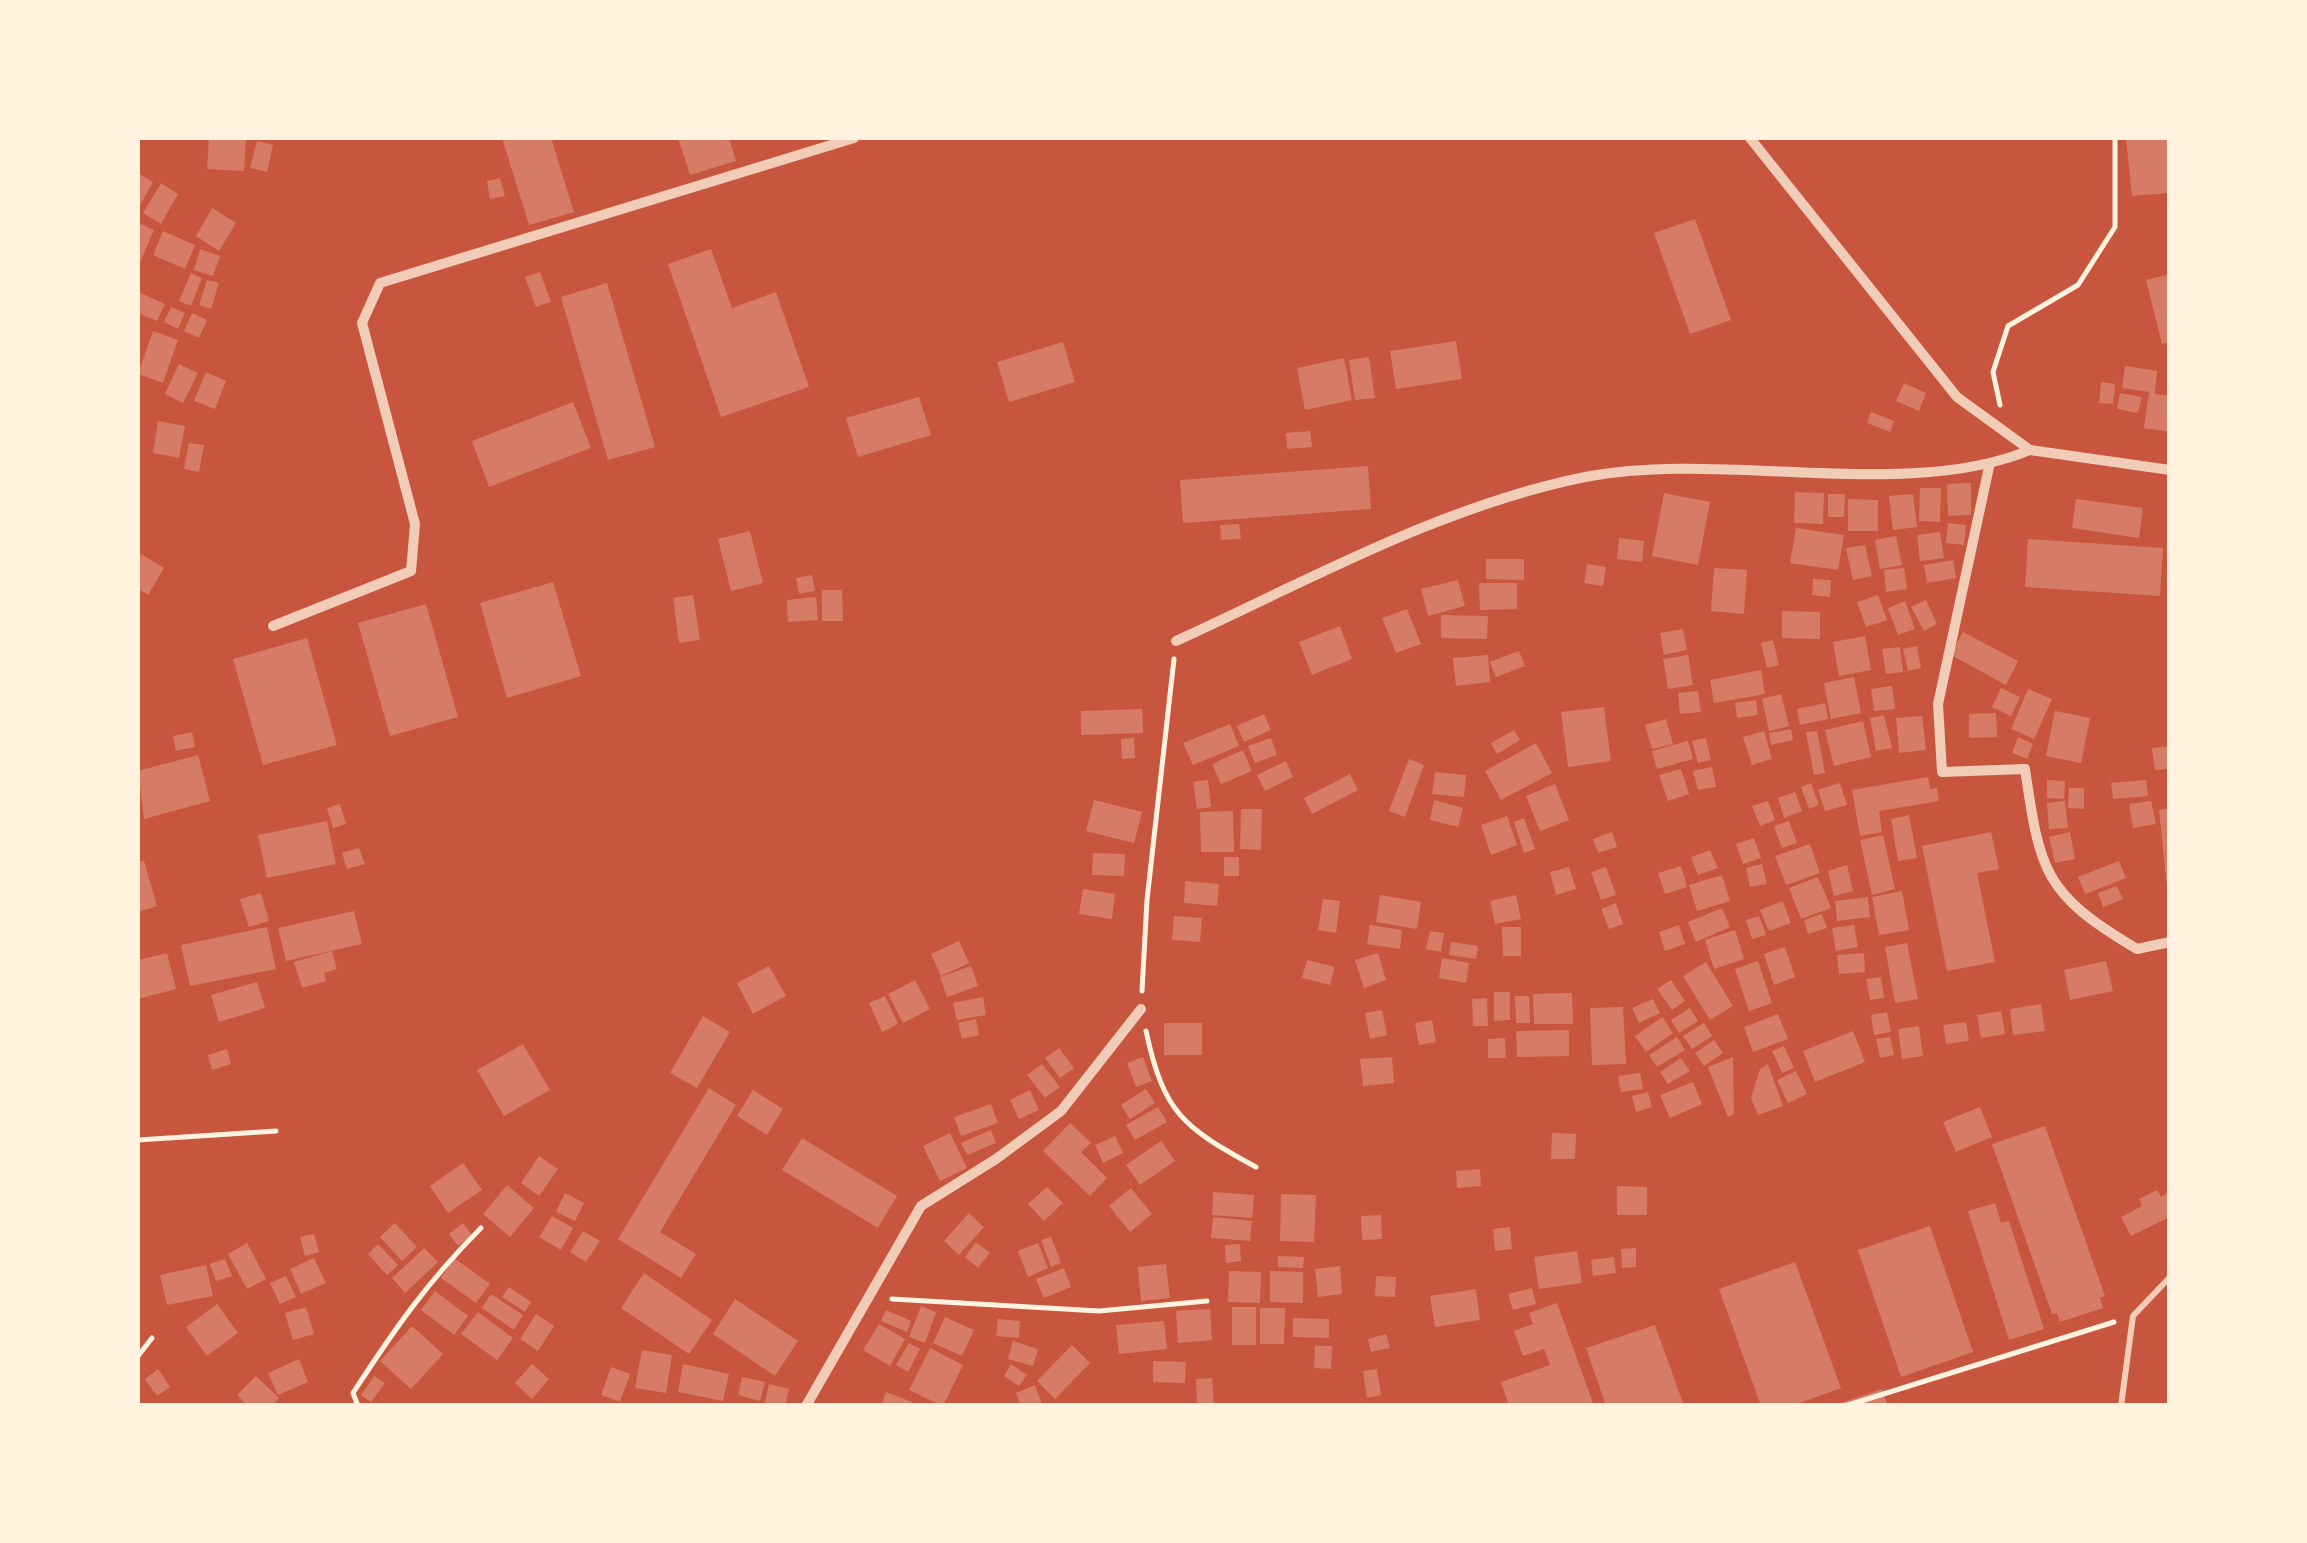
<!DOCTYPE html>
<html>
<head>
<meta charset="utf-8">
<style>
  body { margin:0 }
  #map { position:relative; width:2307px; height:1543px; overflow:hidden; background:#c8553d; font-family:Cabin,sans-serif }
  canvas { display:block }
  .frame { position:absolute; inset:0; border:140px solid #fff3e0; pointer-events:none }
</style>
</head>
<body>
<div id="map">
<canvas width="2307" height="1543"></canvas>
<div class="frame"></div>
</div>
<script>
const ctx = document.querySelector('canvas').getContext('2d');
ctx.lineJoin = 'round';
function paint(path, color) { ctx.fillStyle = color; ctx.fill(path, 'evenodd'); }
function strokePath(path, color, width, dash) { ctx.strokeStyle = color; ctx.lineWidth = width; ctx.lineCap = dash ? 'butt' : 'round'; ctx.setLineDash(dash || []); ctx.stroke(path); }
paint(new Path2D(`
  M209 138 246 140 244 171 207 169Z
  M502 138H551L574 212 529 225Z
  M678 138H729L736 161 690 175Z
  M2126 138H2170V193L2132 196Z
  M257 141 273 145 267 172 250 168Z
  M138 173 153 182 138 209Z
  M500 178 505 196 490 199 487 181Z
  M161 183 178 194 161 224 143 213Z
  M212 208 236 223 219 251 196 236Z
  M1695 219 1731 320 1690 334 1654 233Z
  M141 224 154 230 138 267V231Z
  M163 231 195 245 185 269 153 255Z
  M200 249 220 256 213 276 194 270Z
  M711 249 732 308 776 292 809 387 721 417 668 264Z
  M540 272 551 302 536 307 525 277Z
  M191 273 202 278 191 306 179 301Z
  M2170 274V342L2162 344 2146 280Z
  M207 280 219 283 211 309 199 305Z
  M607 283 655 447 608 460 561 297Z
  M138 292 165 304 157 321 138 313Z
  M171 307 185 313 178 329 164 322Z
  M192 313 207 320 199 338 184 331Z
  M153 331 178 340 163 383 138 374Z
  M1456 341 1462 379 1396 389 1390 351Z
  M1063 342 1075 382 1009 402 997 362Z
  M1369 357 1375 398 1355 400 1349 360Z
  M1344 358 1352 400 1305 410 1297 368Z
  M179 364 198 373 183 403 165 394Z
  M2125 366 2157 371 2155 394 2170 396V432L2144 428 2149 392 2122 388Z
  M206 372 226 381 215 409 194 401Z
  M2101 382 2115 384 2113 404 2099 403Z
  M1904 383 1926 393 1919 411 1896 401Z
  M2120 393 2142 397 2138 413 2117 409Z
  M919 397 931 435 858 457 846 418Z
  M573 402 591 448 489 487 472 441Z
  M1871 412 1894 421 1890 432 1867 423Z
  M158 421 185 426 179 458 153 453Z
  M1310 431 1312 447 1287 449 1286 433Z
  M189 443 204 445 199 472 184 469Z
  M1368 466 1371 509 1183 523 1180 480Z
  M1971 483V515L1948 516 1947 484Z
  M1920 488H1941L1940 522 1919 521Z
  M1795 492 1824 493 1823 524 1794 523Z
  M1664 493 1710 502 1698 565 1652 556Z
  M1828 494H1845L1844 517H1828Z
  M1913 494 1917 527 1893 530 1889 496Z
  M1848 499 1878 500V531H1848Z
  M2076 499 2143 508 2139 538 2072 528Z
  M1948 523 1966 525 1964 545 1946 543Z
  M1239 524 1241 539 1221 540 1220 525Z
  M1796 528 1844 535 1838 570 1790 563Z
  M750 531 763 583 731 591 718 539Z
  M1940 532 1944 558 1920 561 1917 535Z
  M1896 536 1902 565 1880 569 1875 540Z
  M1619 538 1644 541 1642 562 1617 559Z
  M2028 539 2163 548 2160 596 2025 587Z
  M1865 545 1872 576 1853 580 1846 548Z
  M138 552 164 568 148 595 138 589Z
  M1486 559H1524V580L1486 579Z
  M1953 560 1956 578 1927 583 1924 565Z
  M1587 564 1606 567 1603 586 1584 583Z
  M1714 568 1747 570 1744 614 1711 611Z
  M1904 568 1907 589 1886 592 1884 570Z
  M812 575 815 591 799 594 796 578Z
  M1813 579 1831 580 1830 597 1812 595Z
  M1458 580 1465 606 1428 616 1421 589Z
  M553 582 581 676 507 698 480 603Z
  M1479 583H1517V609L1480 610Z
  M822 590H842L843 621H822Z
  M693 595 700 640 679 643 673 598Z
  M1878 595 1887 620 1866 627 1857 602Z
  M816 597 818 620 788 622 787 600Z
  M1926 600 1937 624 1924 631 1911 607Z
  M1905 601 1915 629 1898 635 1888 608Z
  M426 604 458 717 390 736 358 623Z
  M1407 609 1421 644 1396 653 1382 618Z
  M1782 611 1820 612V639L1782 638Z
  M1441 615 1488 616 1487 639 1441 638Z
  M1340 626 1352 659 1312 675 1299 642Z
  M1683 629 1687 650 1664 655 1660 633Z
  M1963 632 2018 661 2006 685 1951 655Z
  M1865 636 1871 670 1839 676 1833 642Z
  M307 638 337 745 263 765 233 659Z
  M1773 640 1779 665 1767 668 1761 643Z
  M1917 646 1921 668 1908 671 1903 649Z
  M1900 647 1903 672 1886 674 1882 649Z
  M1519 651 1525 666 1496 677 1490 662Z
  M1488 655 1490 682 1456 686 1453 658Z
  M1688 655 1693 685 1668 689 1663 659Z
  M1761 670 1765 694 1714 703 1710 680Z
  M1854 677 1861 713 1831 719 1824 683Z
  M1892 686 1895 709 1874 711 1871 689Z
  M2001 688 2020 697 2011 716 1992 707Z
  M2028 689 2052 699 2034 739 2011 729Z
  M1698 691 1701 712 1680 714 1678 693Z
  M1781 694 1789 726 1769 731 1762 699Z
  M1756 700 1758 715 1737 718 1735 703Z
  M1825 703 1828 719 1800 725 1797 709Z
  M1604 707 1611 761 1568 767 1561 712Z
  M1142 709 1143 733 1081 735V711Z
  M2055 711 2090 718 2081 763 2046 756Z
  M1996 713 1997 737 1969 738V714Z
  M1264 714 1271 730 1244 742 1237 726Z
  M1884 715 1892 748 1876 751 1870 718Z
  M1922 716 1926 750 1899 753 1896 718Z
  M1666 719 1673 744 1652 749 1645 725Z
  M1863 721 1871 757 1834 766 1825 730Z
  M1230 724 1239 746 1193 765 1183 743Z
  M1791 729 1793 740 1771 745 1769 733Z
  M1514 730 1520 740 1497 754 1491 743Z
  M1764 731 1772 759 1752 765 1743 737Z
  M1817 731 1825 773 1814 775 1806 732Z
  M192 732 195 747 176 751 173 736Z
  M2018 737 2033 744 2027 759 2012 753Z
  M1134 738 1135 758 1122 759 1121 739Z
  M1271 738 1277 755 1255 763 1248 746Z
  M1706 738 1711 760 1698 763 1692 741Z
  M1688 741 1693 759 1657 769 1652 751Z
  M1536 743 1552 773 1501 800 1485 771Z
  M2170 746V769L2155 770 2152 748Z
  M1243 750 1252 771 1221 784 1212 764Z
  M198 755 210 801 144 819 138 771Z
  M1409 759 1424 765 1405 817 1389 811Z
  M1286 761 1293 777 1265 791 1257 775Z
  M1712 767 1716 787 1698 790 1693 771Z
  M1681 769 1689 794 1668 801 1659 775Z
  M1435 772 1466 775 1464 797 1432 794Z
  M1350 774 1358 790 1312 814 1304 798Z
  M1928 777 1930 789 1937 788 1939 801 1879 811 1882 832 1860 836 1852 790Z
  M1208 780 1211 807 1197 809 1193 782Z
  M2047 780 2065 781 2064 799 2047 798Z
  M2146 780 2148 796 2113 799 2111 783Z
  M1811 783 1819 805 1809 809 1801 787Z
  M1840 783 1847 805 1825 811 1818 790Z
  M1555 784 1569 820 1540 831 1526 796Z
  M2069 788H2084V809L2068 808Z
  M1795 792 1802 811 1784 818 1778 798Z
  M1094 800 1142 812 1134 843 1086 831Z
  M1434 800 1463 808 1458 827 1430 820Z
  M1768 801 1775 820 1760 826 1752 806Z
  M2065 801 2068 828 2049 829 2047 803Z
  M2151 801 2156 824 2133 828 2129 804Z
  M340 804 346 824 333 828 327 808Z
  M2170 808V887H2167L2159 810Z
  M1241 809H1262L1261 850 1240 849Z
  M1233 811 1234 852H1201L1200 812Z
  M1909 815 1917 858 1898 861 1891 819Z
  M1507 816 1517 845 1491 855 1481 825Z
  M1524 818 1535 849 1524 853 1514 822Z
  M327 821 336 864 267 878 258 835Z
  M1789 821 1797 843 1782 848 1774 826Z
  M1612 832 1617 847 1598 853 1593 839Z
  M1991 832 1999 869 1977 873 1995 962 1947 971 1922 846Z
  M2070 832 2075 859 2055 863 2049 837Z
  M1883 835 1895 889 1872 895 1860 840Z
  M1754 838 1761 858 1743 864 1736 844Z
  M1810 844 1820 873 1786 885 1775 856Z
  M359 848 365 864 347 869 342 853Z
  M1710 850 1718 868 1698 875 1691 857Z
  M1093 853 1125 854 1124 876 1092 875Z
  M1224 857H1239V876H1224Z
  M144 861 157 906 138 912V862Z
  M2119 861 2126 878 2085 894 2078 877Z
  M1762 864 1767 884 1750 887 1746 868Z
  M1847 865 1853 891 1834 896 1828 871Z
  M1681 866 1687 887 1665 894 1658 873Z
  M1569 867 1576 889 1556 895 1550 872Z
  M1606 867 1616 895 1601 900 1591 872Z
  M1722 875 1730 901 1697 911 1689 885Z
  M1818 877 1831 908 1801 919 1789 888Z
  M1185 881 1219 884 1217 906 1184 903Z
  M2117 886 2123 899 2103 907 2098 893Z
  M1083 889 1115 894 1112 919 1079 914Z
  M1902 891 1909 930 1879 935 1872 897Z
  M261 893 269 921 249 927 240 899Z
  M1380 895 1421 902 1417 929 1376 922Z
  M1516 895 1521 919 1495 924 1490 901Z
  M1868 897 1870 917 1837 921 1835 901Z
  M1323 899 1340 901 1336 933 1318 930Z
  M1783 901 1791 923 1769 931 1760 910Z
  M1616 903 1623 924 1609 929 1601 909Z
  M1722 908 1730 927 1696 942 1688 922Z
  M354 911 362 944 286 961 278 928Z
  M1822 914 1827 928 1808 934 1804 920Z
  M1174 916 1202 918 1200 942 1172 940Z
  M1759 916 1766 935 1752 939 1746 920Z
  M1370 925 1402 930 1400 949 1367 944Z
  M1679 925 1685 944 1665 951 1659 932Z
  M1854 925 1858 947 1836 951 1832 928Z
  M267 927 276 969 190 986 181 945Z
  M1502 927H1521V956H1503Z
  M1735 930 1744 959 1714 969 1705 940Z
  M1430 931 1444 933 1441 952 1426 949Z
  M959 941 969 963 941 976 931 954Z
  M1451 942 1478 946 1476 959 1449 955Z
  M1907 943 1918 999 1895 1003 1885 947Z
  M1785 947 1795 977 1774 985 1764 954Z
  M332 951 337 969 324 973 326 981 302 988 294 962Z
  M167 953 176 989 138 999V960Z
  M1378 953 1386 980 1364 988 1355 960Z
  M1864 953 1865 972 1839 974 1837 955Z
  M1442 958 1469 963 1466 983 1439 978Z
  M1307 960 1335 967 1330 985 1302 978Z
  M1758 961 1772 1003 1749 1011 1735 969Z
  M2106 961 2113 991 2070 1000 2064 970Z
  M1706 962 1733 1006 1710 1020 1683 976Z
  M769 966 786 996 753 1014 737 983Z
  M971 966 978 986 947 997 940 977Z
  M1881 977 1884 998 1870 1000 1866 979Z
  M915 980 930 1009 903 1023 888 994Z
  M1671 980 1685 1001 1672 1010 1657 989Z
  M257 982 265 1008 219 1022 211 995Z
  M1494 992H1510V1020L1494 1021Z
  M1572 993 1573 1024H1534L1533 994Z
  M885 996 898 1024 882 1032 869 1003Z
  M1515 996H1529L1530 1023H1516Z
  M983 997 986 1015 957 1020 953 1003Z
  M1487 998 1488 1026H1473L1472 999Z
  M1653 999 1660 1013 1639 1023 1632 1008Z
  M2041 1004 2045 1031 2013 1035 2010 1009Z
  M1623 1007 1626 1064 1592 1065 1590 1008Z
  M1690 1008 1698 1021 1679 1033 1671 1020Z
  M1382 1010 1387 1035 1370 1039 1365 1013Z
  M2001 1011 2005 1034 1981 1038 1977 1015Z
  M1887 1012 1891 1032 1874 1035 1871 1015Z
  M1778 1014 1788 1039 1753 1052 1744 1027Z
  M703 1016 730 1032 697 1088 670 1073Z
  M1662 1017 1673 1033 1646 1052 1635 1036Z
  M976 1019 979 1035 962 1039 958 1023Z
  M1432 1020 1436 1042 1419 1045 1415 1023Z
  M1966 1022 1969 1041 1946 1044 1943 1025Z
  M1164 1023H1202V1055H1164Z
  M1704 1023 1712 1036 1692 1049 1683 1036Z
  M1919 1026 1923 1056 1902 1059 1898 1029Z
  M1569 1030V1056L1517 1057 1516 1031Z
  M1853 1031 1865 1062 1815 1082 1803 1051Z
  M1677 1037 1685 1050 1657 1067 1649 1055Z
  M1890 1037 1894 1055 1880 1058 1876 1039Z
  M1505 1038 1506 1058H1488V1039Z
  M1714 1040 1723 1053 1704 1066 1695 1053Z
  M523 1044 550 1090 504 1116 477 1070Z
  M1784 1046 1794 1068 1782 1073 1772 1051Z
  M1059 1048 1074 1068 1060 1078 1045 1058Z
  M227 1049 231 1064 212 1070 208 1055Z
  M1143 1057 1152 1081 1136 1087 1127 1063Z
  M1392 1057 1394 1083 1363 1086 1360 1059Z
  M1733 1057 1734 1114 1728 1117 1708 1067Z
  M1681 1058 1690 1071 1668 1084 1660 1072Z
  M1042 1064 1060 1087 1045 1098 1027 1075Z
  M1768 1064 1783 1106 1758 1115 1751 1098 1760 1069Z
  M1796 1071 1807 1094 1788 1103 1777 1080Z
  M1640 1073 1643 1089 1621 1092 1618 1076Z
  M1693 1082 1702 1104 1670 1118 1660 1095Z
  M709 1088 736 1105 660 1232 696 1254 681 1278 618 1239Z
  M1146 1089 1155 1103 1130 1119 1121 1105Z
  M753 1090 783 1109 767 1135 737 1116Z
  M1030 1090 1039 1110 1019 1119 1010 1100Z
  M1648 1092 1652 1107 1636 1112 1632 1096Z
  M991 1104 998 1123 961 1136 954 1117Z
  M1158 1107 1167 1122 1135 1140 1126 1125Z
  M1980 1107 1992 1137 1956 1152 1943 1122Z
  M1070 1123 1091 1143 1081 1152 1107 1178 1090 1196 1043 1151Z
  M2045 1126 2105 1296 2100 1298 2103 1308 2060 1322 2057 1313 2052 1314 1992 1144Z
  M991 1130 996 1143 967 1155 961 1143Z
  M950 1133 967 1168 940 1181 923 1146Z
  M1552 1133 1576 1134 1575 1159H1551Z
  M1115 1136 1123 1153 1103 1163 1095 1145Z
  M802 1138 897 1196 878 1228 782 1170Z
  M1161 1141 1175 1161 1140 1185 1126 1165Z
  M539 1156 558 1169 539 1196 521 1183Z
  M463 1163 482 1190 448 1213 430 1186Z
  M1480 1169 1481 1186 1457 1188 1456 1171Z
  M507 1185 534 1208 510 1237 483 1214Z
  M1617 1186 1647 1187V1215H1617Z
  M1047 1187 1063 1203 1044 1221 1028 1204Z
  M1131 1188 1152 1214 1130 1232 1109 1206Z
  M2157 1190 2161 1197 2170 1192V1217L2131 1236 2121 1217 2142 1206 2139 1199Z
  M1213 1192 1254 1195 1252 1218 1212 1215Z
  M565 1193 584 1203 575 1221 556 1212Z
  M1281 1194 1316 1195 1314 1242 1280 1241Z
  M1995 1203 2001 1223 2009 1221 2044 1329 2009 1340 1968 1211Z
  M969 1213 984 1227 959 1255 944 1241Z
  M1381 1215 1382 1239 1362 1240 1361 1216Z
  M552 1216 573 1228 561 1250 539 1237Z
  M1213 1217 1252 1221 1250 1241 1211 1238Z
  M395 1223 417 1247 402 1261 380 1237Z
  M463 1223 472 1235 458 1246 449 1234Z
  M1930 1226 1973 1352 1901 1377 1858 1250Z
  M1510 1227 1512 1249 1495 1251 1493 1229Z
  M583 1231 600 1241 586 1262 570 1252Z
  M314 1234 319 1252 305 1256 300 1237Z
  M1051 1237 1061 1263 1051 1267 1041 1240Z
  M976 1242 990 1253 978 1268 965 1257Z
  M247 1243 266 1279 247 1289 228 1254Z
  M1038 1243 1048 1268 1028 1277 1018 1251Z
  M378 1244 398 1265 387 1275 368 1254Z
  M1240 1244 1241 1261 1226 1263 1225 1245Z
  M424 1248 438 1262 405 1293 392 1278Z
  M1636 1248V1267L1622 1268 1621 1249Z
  M1577 1251 1582 1283 1539 1289 1534 1257Z
  M1278 1256 1304 1257 1303 1268 1278 1267Z
  M1614 1257 1616 1273 1593 1276 1591 1260Z
  M314 1258 326 1283 301 1294 290 1269Z
  M454 1258 490 1284 476 1303 441 1278Z
  M225 1259 232 1276 216 1281 210 1264Z
  M1795 1262 1841 1388 1791 1406H1761L1719 1289Z
  M1166 1264 1170 1298 1141 1301 1138 1267Z
  M206 1265 213 1296 167 1305 160 1275Z
  M1340 1266 1342 1294 1318 1297 1315 1269Z
  M1064 1268 1071 1287 1044 1298 1036 1279Z
  M1229 1271 1261 1272 1260 1303 1228 1302Z
  M1270 1271 1303 1272V1303L1270 1302Z
  M644 1273 712 1320 689 1354 621 1308Z
  M286 1276 296 1297 280 1304 270 1283Z
  M1376 1276 1396 1277 1395 1297 1375 1296Z
  M509 1287 531 1302 525 1312 502 1297Z
  M1532 1288 1536 1304 1513 1310 1508 1294Z
  M1476 1289 1480 1320 1435 1327 1430 1296Z
  M435 1291 468 1316 454 1335 421 1310Z
  M491 1294 523 1315 514 1330 482 1308Z
  M735 1299 798 1341 775 1376 713 1334Z
  M1557 1303 1594 1406H1509L1501 1382 1550 1365 1544 1349 1523 1356 1514 1331 1533 1324 1529 1313Z
  M217 1304 238 1333 207 1356 186 1327Z
  M921 1306 936 1312 925 1343 909 1337Z
  M306 1307 314 1334 293 1340 285 1313Z
  M1232 1307H1256V1345H1232Z
  M1260 1308H1285L1284 1344H1260Z
  M1210 1309 1212 1340 1178 1343 1176 1311Z
  M886 1310 911 1321 907 1332 881 1321Z
  M478 1312 513 1338 497 1360 461 1334Z
  M536 1314 554 1326 538 1351 520 1339Z
  M945 1317 974 1330 962 1356 933 1343Z
  M1293 1318 1329 1319V1338L1293 1337Z
  M998 1319 1020 1321 1019 1338 996 1336Z
  M1164 1321 1167 1349 1119 1354 1116 1325Z
  M879 1324 905 1339 890 1366 863 1350Z
  M1655 1325 1684 1406H1606L1586 1348Z
  M412 1326 443 1354 411 1389 380 1361Z
  M1386 1334 1390 1348 1371 1352 1368 1339Z
  M1013 1341 1038 1349 1033 1366 1008 1359Z
  M909 1343 920 1349 908 1372 896 1365Z
  M1072 1345 1090 1363 1055 1399 1037 1381Z
  M1315 1346H1332L1331 1369 1314 1368Z
  M930 1348 963 1365 943 1406 909 1390Z
  M642 1350 672 1355 666 1393 635 1388Z
  M299 1359 308 1382 278 1395 268 1373Z
  M1153 1361 1186 1362 1185 1383 1153 1382Z
  M532 1364 549 1379 532 1399 515 1383Z
  M683 1364 729 1374 723 1401 678 1392Z
  M1011 1364 1027 1375 1019 1386 1004 1376Z
  M611 1367 630 1374 620 1402 601 1395Z
  M158 1369 170 1387 157 1396 145 1379Z
  M1377 1369 1381 1395 1367 1398 1363 1371Z
  M256 1376 279 1398 272 1406H248L237 1395Z
  M374 1376 385 1383 371 1402 361 1395Z
  M742 1377 765 1382 760 1401 738 1395Z
  M1212 1378 1214 1406H1197L1196 1379Z
  M769 1384 789 1389 785 1406H764Z
  M1035 1385 1043 1406H1021L1016 1393Z
  M1882 1389 1888 1406H1835V1405Z
  M886 1392 912 1402 911 1406H881Z`), '#d67c66');
strokePath(new Path2D(`
  M2000 405 1993 372 2008 326 2078 285 2115 227V138
  M1142 991 1147 900 1174 659
  M1146 1031C1164 1114 1183 1127 1256 1167
  M138 1140 276 1131
  M892 1299 1099 1311 1207 1301
  M138 1356 152 1338
  M358 1406 353 1393C394 1330 427 1282 481 1228
  M1845 1406 2114 1322`), '#fff3e0', 5);
strokePath(new Path2D(`
  M2084 1406H2100
  M2121 1406 2133 1316 2170 1277`), '#f1ccb7', 6);
strokePath(new Path2D(`
  M1750 138 1957 397 2030 450 2170 470
  M1989 467 1938 704 1942 772 2025 769C2040 872 2044 894 2137 949L2170 942
  M273 626 411 571 415 524 362 323 380 283 854 138
  M1176 641C1308 581 1441 506 1585 477 1724 450 1905 502 2030 450
  M806 1406 921 1206 996 1159 1061 1111 1141 1009`), '#f1ccb7', 10);
</script>
</body>
</html>
